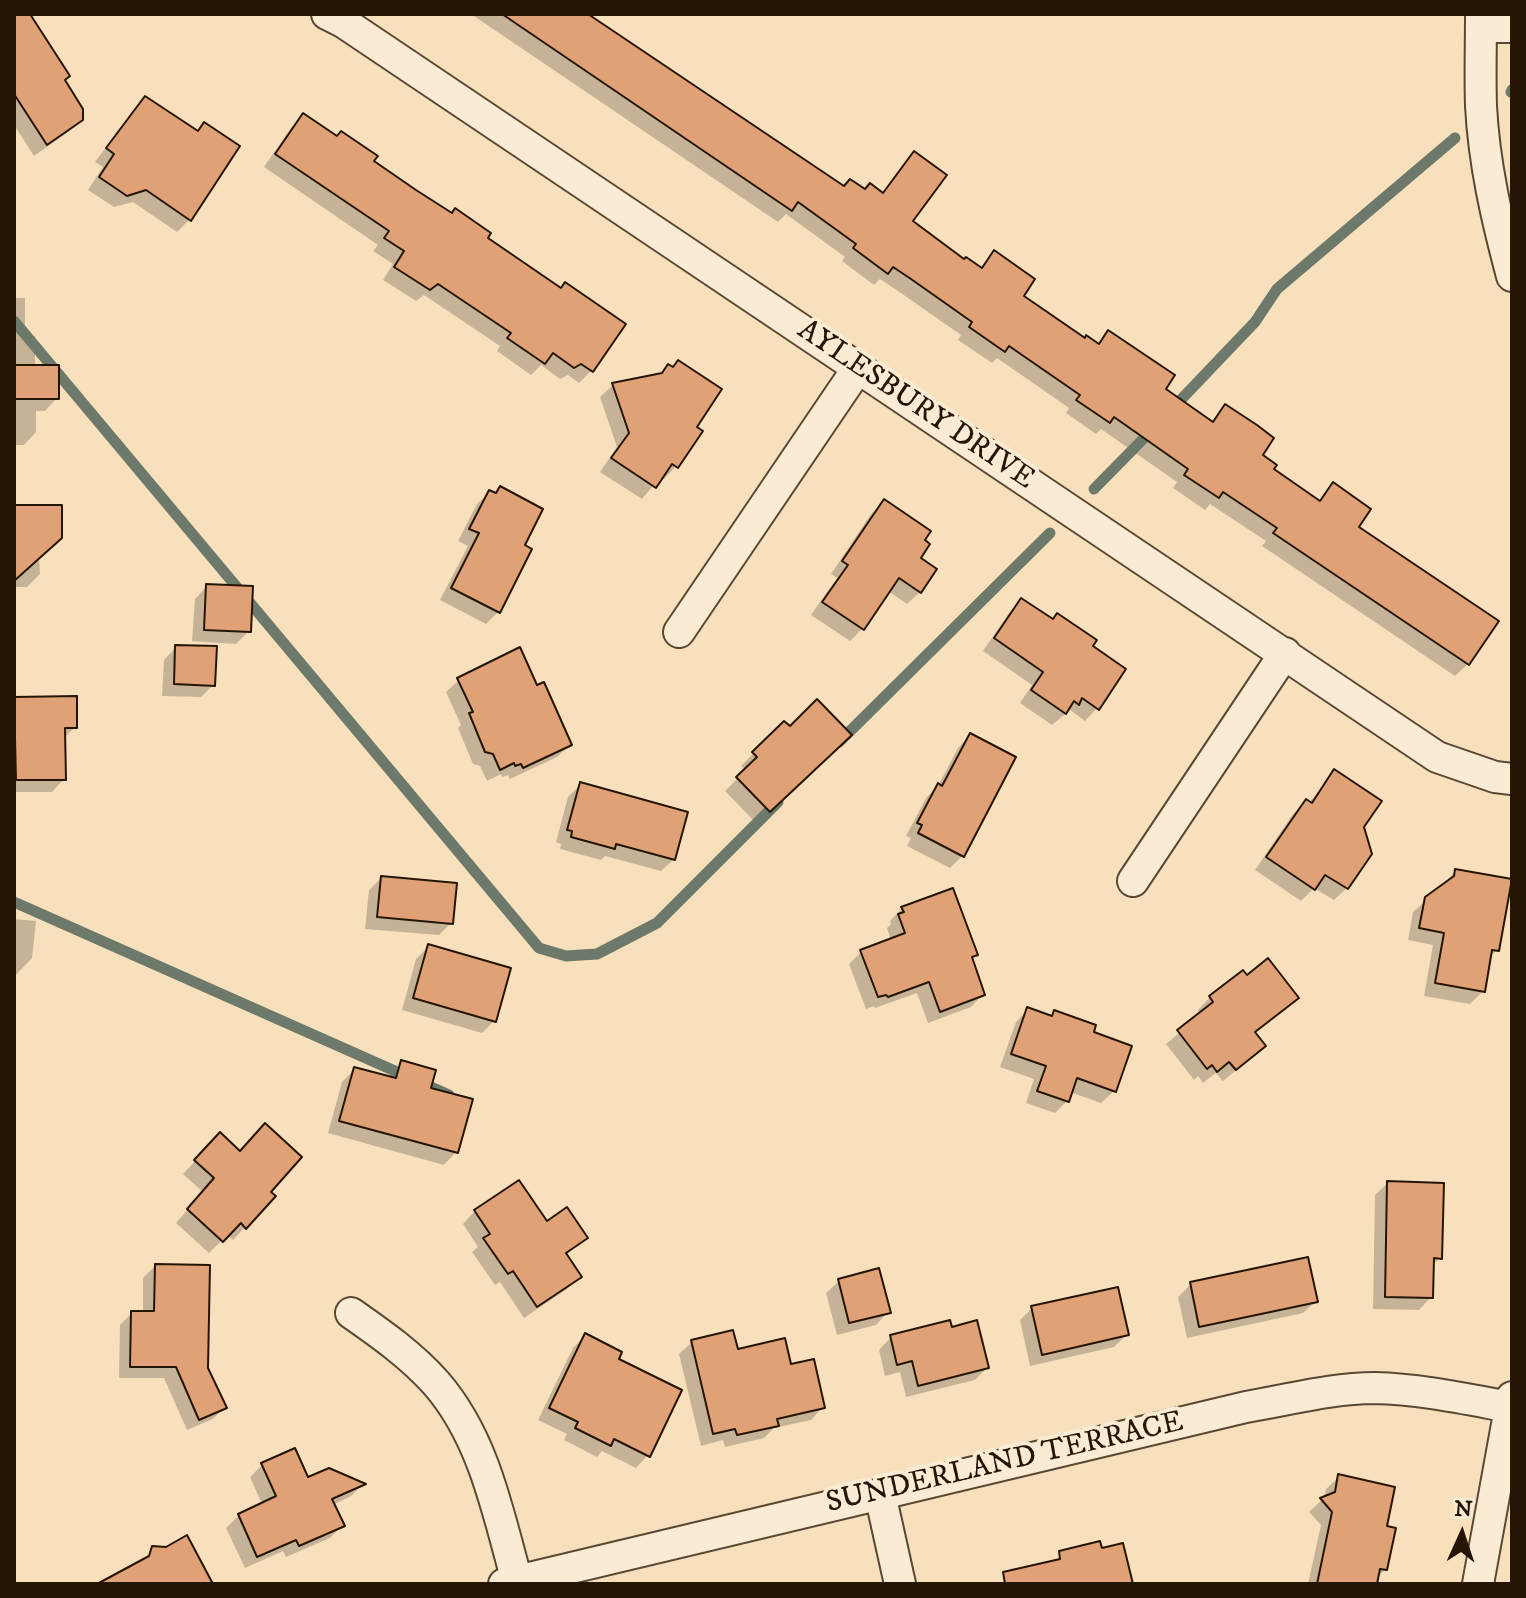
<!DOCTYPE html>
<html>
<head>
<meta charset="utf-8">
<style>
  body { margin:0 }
  #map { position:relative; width:1526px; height:1598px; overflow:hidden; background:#f8e0bd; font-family:"IM FELL DW Pica",serif }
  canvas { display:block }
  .frame { position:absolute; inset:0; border:16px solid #241505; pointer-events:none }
  .north { position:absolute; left:1422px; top:1494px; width:80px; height:80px; -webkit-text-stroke:6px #faebd4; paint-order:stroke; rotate:3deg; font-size:22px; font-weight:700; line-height:32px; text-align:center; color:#241505 }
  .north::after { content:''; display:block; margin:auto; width:28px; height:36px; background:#241505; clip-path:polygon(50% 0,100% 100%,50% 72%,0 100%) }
</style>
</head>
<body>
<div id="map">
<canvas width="1526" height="1598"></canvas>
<div class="frame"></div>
<div class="north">N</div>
</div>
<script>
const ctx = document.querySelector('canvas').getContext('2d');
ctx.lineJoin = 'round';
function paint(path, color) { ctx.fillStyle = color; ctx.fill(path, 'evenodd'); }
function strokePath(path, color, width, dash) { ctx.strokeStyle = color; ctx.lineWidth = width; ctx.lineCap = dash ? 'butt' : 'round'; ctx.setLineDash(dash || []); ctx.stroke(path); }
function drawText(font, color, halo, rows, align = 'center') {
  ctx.font = font + ' "IM FELL DW Pica",serif'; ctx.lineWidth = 8; ctx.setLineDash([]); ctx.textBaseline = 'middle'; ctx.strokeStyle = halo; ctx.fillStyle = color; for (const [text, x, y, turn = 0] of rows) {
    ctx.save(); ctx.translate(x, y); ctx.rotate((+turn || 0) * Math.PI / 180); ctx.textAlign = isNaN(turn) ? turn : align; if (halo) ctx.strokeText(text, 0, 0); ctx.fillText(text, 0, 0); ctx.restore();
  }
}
paint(new Path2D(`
  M471 14H587L843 188 881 194 914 153 910 221 964 262 979 269 994 253 1021 296 1084 340 1096 345 1109 332 1163 389 1211 423 1225 406 1271 470 1318 502 1334 485 1356 528 1468 664 1455 676 1262 546 1266 541 1210 504 1205 510 1173 488 1177 482 1101 429 1096 434 1066 413 1069 408 997 358 992 363 958 340 961 335 898 291 880 279 874 285 842 261 845 257 786 214 778 222Z
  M14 30 63 81 81 120 68 132 34 156 14 125Z
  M145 99 196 133 205 124 189 220 177 232 133 202 114 207 88 190 103 167 95 162 133 111Z
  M303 116 485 239 591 371 579 383 568 375 560 379 541 365 531 375 497 351 500 346 424 295 416 301 383 280 393 264 373 251 378 245 264 167 291 128Z
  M14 298H25V336H35V367L57 398 45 411H36V432L24 445H14Z
  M668 367 694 427 676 466 664 479 661 477 642 499 600 472 617 447 600 397 613 385 659 376Z
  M500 489 522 546 499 611 486 624 440 600 468 546 458 541 477 504 490 492 495 494Z
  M884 502 922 540 918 559 920 592 907 604 888 591 862 629 850 641 811 615 837 578 831 574 871 514Z
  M14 507 39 557 40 574 27 587H14Z
  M207 586 249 631 236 644 192 641 195 599Z
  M1022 601 1090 647 1097 708 1085 721 1070 710 1052 725 1020 703 1032 685 983 651 1009 613Z
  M176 647 213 685 201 697 162 696 164 660Z
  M459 680 536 688 570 745 557 757 510 779 508 775 502 777 501 774 487 781 480 766 473 764 458 728 461 725 446 692Z
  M75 698V727L64 738V779L52 792H14V699Z
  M784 723 790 729 849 735 756 823 725 791 746 770 741 766Z
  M970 735 962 856 950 868 907 846 911 838 906 836 926 798 938 786 958 748Z
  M1335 771 1362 826 1347 888 1334 900 1314 888 1301 901 1255 870 1293 814 1306 801 1309 803Z
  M580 785 674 859 661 871 605 856 601 860 560 849 561 844 556 842 568 797Z
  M1456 871 1497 950 1489 958 1483 991 1470 1004 1424 996 1433 945 1408 940 1413 912 1442 886Z
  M381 878 451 923 439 935 365 929 369 890Z
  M902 908 976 955 971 960 983 994 971 1007 928 1023 917 993 875 1008 874 1006 866 1009 849 964 862 951 891 940 887 928 891 924 890 921Z
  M14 919 36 921 32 958 14 977Z
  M428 947 494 1021 482 1033 402 1010 416 959Z
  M1210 997 1284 1010 1254 1033 1264 1046 1251 1058 1223 1081 1216 1073 1203 1083 1198 1076 1194 1080 1166 1044 1201 1014 1198 1010Z
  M1028 1009 1050 1017 1054 1013 1091 1034 1114 1091 1101 1103 1070 1092 1067 1101 1055 1113 1026 1103 1034 1079 1000 1067 1016 1022Z
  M402 1063 429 1089 456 1152 444 1165 328 1133 342 1082 355 1069 388 1078Z
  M208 1147 268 1192 245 1227 233 1240 227 1235 209 1253 176 1223 203 1192 183 1174Z
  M1388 1183 1440 1258 1432 1265 1431 1297 1419 1310 1373 1309 1375 1195Z
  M475 1211 546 1224 585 1238 565 1256 579 1277 567 1289 524 1318 500 1282 495 1285 472 1252 478 1247 463 1224Z
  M155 1266 225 1407 213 1419 187 1430 164 1378H119L120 1325 132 1313H143V1278Z
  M839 1281 888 1312 876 1325 837 1335 826 1293Z
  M1191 1284 1316 1301 1303 1313 1187 1338 1178 1297Z
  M1032 1308 1127 1334 1114 1347 1030 1366 1020 1320Z
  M950 1329 987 1368 975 1380 906 1397 900 1372 885 1376 879 1350 891 1337Z
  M585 1336 616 1360 648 1455 636 1468 602 1451 597 1457 564 1440 567 1434 538 1420 573 1348Z
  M692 1342 789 1366 823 1407 811 1420 774 1428 764 1438 725 1447 723 1440 701 1446 679 1354Z
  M262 1465 307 1479 362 1485 351 1496 333 1505 342 1525 330 1538 286 1557 283 1551 245 1568 226 1528 239 1515 262 1504 250 1477Z
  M1339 1477 1384 1528 1386 1569 1376 1578 1375 1584H1308L1321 1525 1309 1512 1324 1498 1326 1489Z`), '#0003');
strokePath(new Path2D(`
  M1511 92 1512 90
  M14 321 539 948 566 956 597 954 657 923 778 802
  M1173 408 1255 322 1277 289 1455 138
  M1094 489 1153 429
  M839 742 1050 533
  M14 902 449 1095`), '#6d7a6b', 11);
const building = new Path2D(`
  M14 14H30L70 76 65 80 83 109V120L47 145 14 94Z
  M502 14H588L844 186 850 179 865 189 870 183 883 193 914 151 947 175 913 221 964 259 966 257 982 268 994 250 1035 279 1024 296 1085 338 1086 335 1099 344 1108 330 1175 375 1166 389 1213 422 1225 404 1257 425 1274 438 1263 455 1277 465 1274 469 1320 501 1333 482 1371 509 1359 527 1499 621 1469 665 1273 533 1277 528 1223 492 1219 498 1184 475 1188 469 1114 417 1110 423 1076 400 1080 395 1009 346 1005 352 969 327 972 322 911 279 893 267 888 274 853 248 856 244 798 202 792 211Z
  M145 96 198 131 204 122 240 146 191 221 146 190 127 196 99 177 114 154 106 148Z
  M303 113 337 136 341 131 378 156 374 161 416 190 452 213 455 208 491 233 488 238 561 288 565 282 626 324 593 372 581 364 574 368 553 353 545 364 507 338 511 333 438 284 430 290 394 267 404 251 384 238 389 231 275 154Z
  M678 360 722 389 697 427 703 431 678 468 672 464 656 488 611 458 629 433 612 383 662 373 668 364 673 367Z
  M14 365H59V399H14Z
  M500 486 543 509 525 545 532 549 500 613 451 588 479 533 469 529 489 490 496 493Z
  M884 499 931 531 925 540 930 544 921 558 937 569 921 593 899 578 864 630 822 602 848 565 842 561Z
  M14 505H62V538L14 581Z
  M206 584 253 586 251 632 204 630Z
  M1021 598 1053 619 1057 613 1097 640 1093 646 1126 669 1099 710 1082 698 1079 705 1074 701 1066 714 1031 690 1043 672 994 638Z
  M175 645 217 646 215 686 174 684Z
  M520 647 537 685 544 682 572 745 523 768 521 764 515 766 514 763 500 770 493 754 485 752 469 713 473 712 457 678Z
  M77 696V728H65L66 780H16L14 697Z
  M817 699 852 735 770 812 736 777 757 757 752 752 784 721 790 726Z
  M970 733 1016 757 964 857 918 833 922 825 917 823 938 783 942 786Z
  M1334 769 1382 801 1364 827 1372 854 1348 889 1325 875 1315 890 1266 857 1306 799 1312 803Z
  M580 782 688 812 675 860 616 844 615 849 571 837 572 831 567 830Z
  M1455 869 1512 879 1499 951 1492 950 1485 992 1435 983 1444 933 1419 928 1425 897 1454 876Z
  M381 876 457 883 453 924 377 917Z
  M953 888 978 955 972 957 985 995 940 1012 929 982 888 997 886 995 878 997 860 950 905 933 898 914 904 912 901 907Z
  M428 944 511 968 496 1022 413 998Z
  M1268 958 1299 998 1255 1032 1266 1046 1236 1070 1229 1062 1217 1072 1212 1065 1207 1069 1177 1030 1213 1002 1209 996 1243 970 1247 975Z
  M1027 1007 1052 1016 1054 1010 1096 1025 1094 1032 1132 1046 1116 1092 1077 1078 1069 1102 1037 1091 1046 1066 1011 1054Z
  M401 1060 436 1070 431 1088 473 1099 458 1153 339 1121 354 1067 396 1078Z
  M265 1123 302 1157 271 1192 276 1196 246 1229 241 1223 223 1242 187 1209 214 1178 194 1160 220 1132 240 1151Z
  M519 1180 547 1221 567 1207 588 1238 566 1253 582 1277 537 1307 513 1271 508 1274 483 1238 490 1234 474 1210Z
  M1387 1181 1444 1183 1442 1259 1434 1258 1433 1298 1385 1297Z
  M1308 1257 1318 1302 1199 1327 1190 1282Z
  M155 1264 210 1265 208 1368 227 1408 199 1420 176 1367H130L131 1311H154Z
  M879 1268 891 1313 849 1323 838 1279Z
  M1118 1287 1129 1335 1042 1355 1031 1306Z
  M950 1320 952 1327 977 1320 989 1368 918 1386 912 1361 897 1365 890 1335Z
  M733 1330 738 1349 785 1338 791 1364 814 1359 825 1408 777 1419 779 1426 737 1435 735 1429 713 1434 691 1340Z
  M585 1333 622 1352 619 1359 682 1390 650 1457 614 1439 611 1446 575 1428 578 1422 549 1408Z
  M295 1448 308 1477 329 1468 366 1484 332 1499 345 1526 299 1546 296 1540 257 1557 238 1514 276 1496 261 1463Z
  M1338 1474 1395 1487 1387 1526 1396 1528 1387 1570 1380 1569 1377 1584H1317L1332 1512 1320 1498 1335 1492Z
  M187 1535 213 1584H97L149 1556 152 1546 166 1547Z
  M1100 1541 1102 1548 1123 1543 1133 1584H1005L1003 1572 1060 1559 1059 1551Z`);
paint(building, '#e0a176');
strokePath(building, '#241505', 2);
const street = new Path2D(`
  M327 14 343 22 1437 757 1495 777 1512 779
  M1481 14C1481 45 1480 76 1481 106 1484 164 1497 220 1512 276
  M1481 27H1512
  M679 632 858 368
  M1133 881 1285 653
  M351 1313C381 1334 411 1355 436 1383 484 1438 498 1513 517 1581
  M880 1494 900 1584
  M504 1584 1246 1407C1288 1400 1332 1388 1375 1388 1420 1389 1466 1399 1510 1407
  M1478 1584 1512 1397`);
strokePath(street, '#594833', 34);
strokePath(street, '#faebd4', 30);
drawText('30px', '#241505', '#faebd4', [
  ["AYLESBURY DRIVE",915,406,34],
  ["SUNDERLAND TERRACE",1005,1464,-13]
]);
</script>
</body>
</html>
